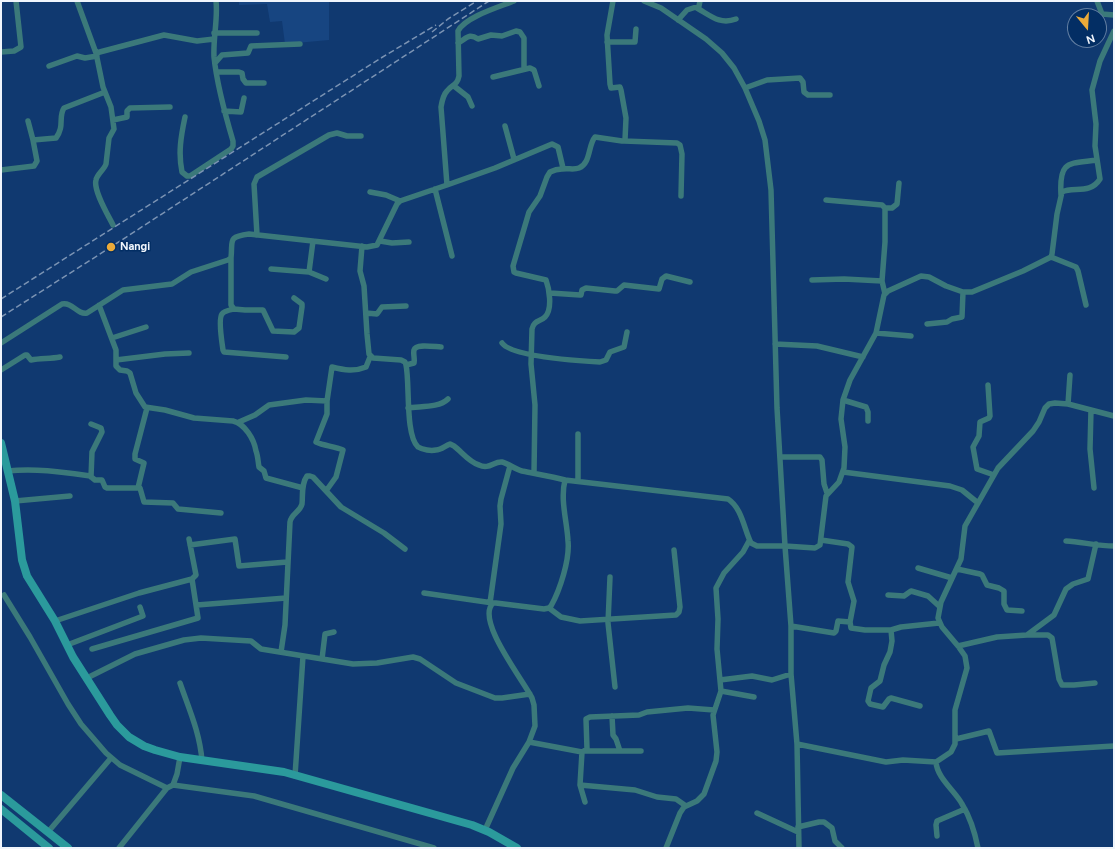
<!DOCTYPE html>
<html>
<head>
<meta charset="utf-8">
<style>
  body { margin:0 }
  #map { position:relative; width:1115px; height:849px; overflow:hidden; background:#103970; font-family:Figtree,sans-serif }
  canvas { display:block }
  .frame { position:absolute; inset:0; border:2px solid #f0f5fc; pointer-events:none }
  .north { position:absolute; left:1067px; top:8px; width:40px; height:40px; box-sizing:border-box; background:#032e64; border:1px solid #627ea1; border-radius:50%; rotate:162deg; font-size:11px; font-weight:700; line-height:16px; text-align:center; color:#f0f5fc }
  .north::after { content:''; display:block; margin:auto; width:14px; height:18px; background:#ebaa39; clip-path:polygon(50% 0,100% 100%,50% 72%,0 100%) }
</style>
</head>
<body>
<div id="map">
<canvas width="1115" height="849"></canvas>
<div class="frame"></div>
<div class="north">N</div>
</div>
<script>
const ctx = document.querySelector('canvas').getContext('2d');
ctx.lineJoin = 'round';
function paint(path, color) { ctx.fillStyle = color; ctx.fill(path, 'evenodd'); }
function strokePath(path, color, width, dash) { ctx.strokeStyle = color; ctx.lineWidth = width; ctx.lineCap = dash ? 'butt' : 'round'; ctx.setLineDash(dash || []); ctx.stroke(path); }
function drawText(font, color, halo, rows, align = 'center') {
  ctx.font = font + ' Figtree,sans-serif'; ctx.lineWidth = 3; ctx.setLineDash([]); ctx.textBaseline = 'middle'; ctx.strokeStyle = halo; ctx.fillStyle = color; for (const [text, x, y, turn = 0] of rows) {
    ctx.save(); ctx.translate(x, y); ctx.rotate((+turn || 0) * Math.PI / 180); ctx.textAlign = isNaN(turn) ? turn : align; if (halo) ctx.strokeText(text, 0, 0); ctx.fillText(text, 0, 0); ctx.restore();
  }
}
paint(new Path2D(`
  M239 1H329V40L285 44 282 21 270 22 267 4 239 5Z`), '#174581');
strokePath(new Path2D(`
  M77 1 96 53 103 87 111 107 114 129 109 138 106 164C104 170 97 174 96 180 93 190 108 215 113 225
  M1097 1 1102 14 1114 15
  M697 8C711 16 720 25 736 19
  M678 20 687 10 699 6 700 1
  M214 33H257
  M607 42H635L636 29
  M458 43C467 38 469 33 478 39L491 35 502 36 516 31 520 32 524 38V69
  M1 52 14 51 21 47 16 1
  M96 53 164 35 197 41 214 39
  M215 63 222 55 248 53 251 46 300 44
  M49 66 77 56 85 58 97 56
  M217 72H239L242 73 243 79 246 83H264
  M493 77 530 68 534 70 539 86
  M454 86 468 97 472 106
  M745 88 767 80 800 78 803 82 804 92 808 95H830
  M224 111 241 112 244 98
  M185 117C181 136 178 153 182 172L187 176H190L231 149 233 146V141C225 114 217 86 214 57 213 38 218 19 216 1
  M113 120 127 117V111L130 108 170 107
  M28 121 33 140
  M505 126 514 159
  M624 141 677 143 680 145 682 154 681 196
  M1 170 34 166 37 161 33 140 56 138C65 126 58 117 64 108L105 92
  M447 185 495 168 552 144 558 147 563 168
  M435 189 452 256
  M370 192 386 195 400 201
  M1061 195C1059 160 1068 164 1097 160
  M826 200 882 205 885 208V242L882 281
  M885 208H892L897 204 899 183
  M257 235 254 184 257 177 329 135 337 133 347 136H361
  M380 241 392 243 409 242
  M362 246 360 271 364 286 367 334 369 354 373 358 401 360 405 362 406 365C410 383 405 435 418 447 423 450 431 451 436 450 441 450 445 446 450 444L454 446C462 452 469 462 479 465 489 470 494 461 502 462 509 464 515 469 522 471 536 474 551 476 565 480
  M1051 257 1076 267 1078 271 1086 305
  M231 258V305L234 309 245 310H263L273 331 294 332 299 328 302 307V304L294 298
  M271 269 309 272 326 279
  M309 272 313 241
  M812 280 844 279 882 281 885 294
  M550 293 580 295H581L582 290 586 288 615 291H617L624 285 659 289 662 279 666 276 690 282
  M99 305 116 350V366L120 370 127 371 130 373 136 393 145 407 165 410 194 418 233 421C245 424 254 439 256 451 258 456 258 462 259 467L264 471 266 478 303 488
  M234 309C230 310 224 311 222 314 218 319 222 343 223 350L224 352 286 357
  M366 313 377 314 382 307 406 306
  M927 324 947 322 952 319 962 317 963 292
  M876 333 911 336
  M112 338 146 327
  M1 343 62 304C73 302 77 315 87 313L123 290 172 284 191 272 228 260 231 258C233 240 227 237 249 234L367 247 377 245 397 204 400 201 447 185 441 107C442 101 443 95 447 91 452 84 457 86 459 76L458 31C465 17 499 7 514 1
  M502 343C512 357 582 361 600 362L606 360 610 352 624 347 627 332
  M775 344 817 346 863 357
  M116 360 165 354 189 353
  M406 365 414 363C415 359 413 354 414 350 416 343 436 347 441 347
  M1 370 25 355H27L31 360C41 358 50 359 60 357
  M988 385 990 416 989 418 980 422 979 436 973 447 977 469 994 475
  M843 400 866 407 868 412V421
  M1068 404 1070 375
  M408 408C420 406 439 408 448 399
  M1091 410 1090 449 1094 488
  M239 422 255 415 269 405 306 400 327 401
  M780 457H820L822 460 824 484 827 493
  M7 471C36 468 62 472 90 476L95 480H102L105 487 107 488H140L144 502 173 503 178 509 221 513
  M843 472 950 486 962 490 978 503
  M534 473 535 405 531 364 532 329C534 320 540 322 545 317 553 309 549 288 546 280L516 273 514 272 513 266 529 212 540 196 547 177 550 172C554 170 558 169 562 169 568 168 574 170 579 168 591 163 588 145 595 137L622 141 625 140 626 118 621 90 620 87 611 88 610 84 607 35 613 1
  M91 477 92 452 102 432 101 428 91 424
  M578 481V434
  M138 488 144 463 135 459V454L147 408
  M326 491 336 477 343 450C334 446 324 446 316 442L327 414V401L332 367C344 370 354 372 366 367L370 357
  M15 501 70 496
  M821 540 848 544 852 547 848 582 854 601 850 622 851 628 865 630H891L901 627 939 623
  M1066 541C1082 542 1098 546 1114 546
  M190 545 235 539 239 566 287 562
  M918 568 952 578
  M957 569 980 574 982 575 987 585 999 588 1004 591V604L1007 610 1022 611
  M610 577 608 623 615 687
  M424 593 493 603
  M4 595 30 637 68 704 81 724 106 753 120 765 167 788
  M888 595 904 596 911 591 928 596 939 606
  M490 603 501 524 500 506 501 499 510 466
  M197 605 286 598
  M549 608 561 617 580 621 676 615 679 612 680 607 674 550
  M55 621 139 593 192 579
  M791 626 834 633 836 631 838 621 850 622
  M891 630 892 641 890 652 884 665 880 681 871 688 868 701 870 704 883 707 889 699 891 698 920 706
  M1027 635H1048L1052 638 1059 679 1062 685H1074L1095 683
  M67 645 143 616 140 607
  M958 646 997 637 1027 635 1054 615 1066 589 1073 584 1088 579 1096 544
  M92 649 198 618 192 579 196 575 189 539
  M281 652 285 625 290 522C291 514 300 512 302 504 303 495 301 484 307 476H310L313 477 341 507 384 533 405 549
  M322 659 325 634 334 632
  M87 678 135 654 184 640 201 638 251 641 261 649 353 664 377 663 413 657 420 659 456 683 495 698H502L530 694
  M720 680 752 676 772 680 791 674
  M180 683C189 709 200 733 202 761
  M721 691 754 697
  M612 716 613 735 616 739 620 751
  M956 739 989 731 997 753 1114 746
  M529 742 582 752 587 749 586 719 590 717 639 715 647 712 688 708 714 710
  M797 744 886 762 903 760 936 762
  M585 751H641
  M582 752 580 785 585 802
  M295 776 303 656
  M173 785 177 774 180 757
  M580 785 635 790 657 797 676 799 686 806
  M757 813 798 832
  M798 827 819 822H824L832 828 835 841 842 848
  M485 830 513 768 529 742 535 726 534 705 532 698C524 681 475 620 493 603H496L544 609 549 608 551 606C560 590 570 559 568 541 567 521 560 500 565 480L728 499C742 508 744 529 751 543L757 546H785L777 408 771 190 765 140 759 121 745 88 734 68 722 53 706 39 661 8 644 1
  M48 832 111 758
  M937 836 936 825 937 821 965 809
  M119 848 167 788 173 785 254 796 434 848
  M666 848 680 813 684 807 697 801 704 794 716 761 717 752 713 715 721 691 717 649 718 619 716 588 724 573 743 552 749 541
  M799 848 797 744 791 674V626L785 546 815 548 820 545 826 496 839 482 844 468 845 447 841 419 843 400 850 380 876 333 884 295 888 291 921 276 929 277 946 286 963 292H972L1023 271 1051 257 1052 254 1057 214 1062 192C1073 186 1090 195 1100 179L1095 146 1096 124 1092 90 1100 61 1114 31
  M978 848C975 833 970 817 962 804 955 791 937 778 936 762L951 752 955 744V710L967 668 965 656 958 646 942 627 938 618 941 602 961 559 965 526 998 468 1033 431 1039 422 1045 408 1049 404 1055 403 1068 404 1114 416`), '#3b797a', 5.5);
strokePath(new Path2D(`
  M1 443 15 501 22 560 27 576 55 621 73 657 110 715 117 725 129 737 144 746 155 750 180 757 284 772 472 825 489 832 517 848
  M1 795 68 848
  M1 809 49 848`), '#2b9a9c', 8);
strokePath(new Path2D(`
  M432 32 448 19 477 1
  M1 299 381 58 436 25
  M1 317 111 247 489 1`), '#7b93b3', 1.5, [6, 3]);
for (const [x, y, r, color] of [
  [111,247,5,"#ebaa39"]
]) { const dot = new Path2D(); dot.arc(x, y, r, 0, 2 * Math.PI); ctx.fillStyle = color; ctx.fill(dot); strokePath(dot, '#032e64', 1.5); }
drawText('bold 11px', '#f0f5fc', '#032e64', [
  ["Nangi",120,247]
], 'left');
</script>
</body>
</html>
